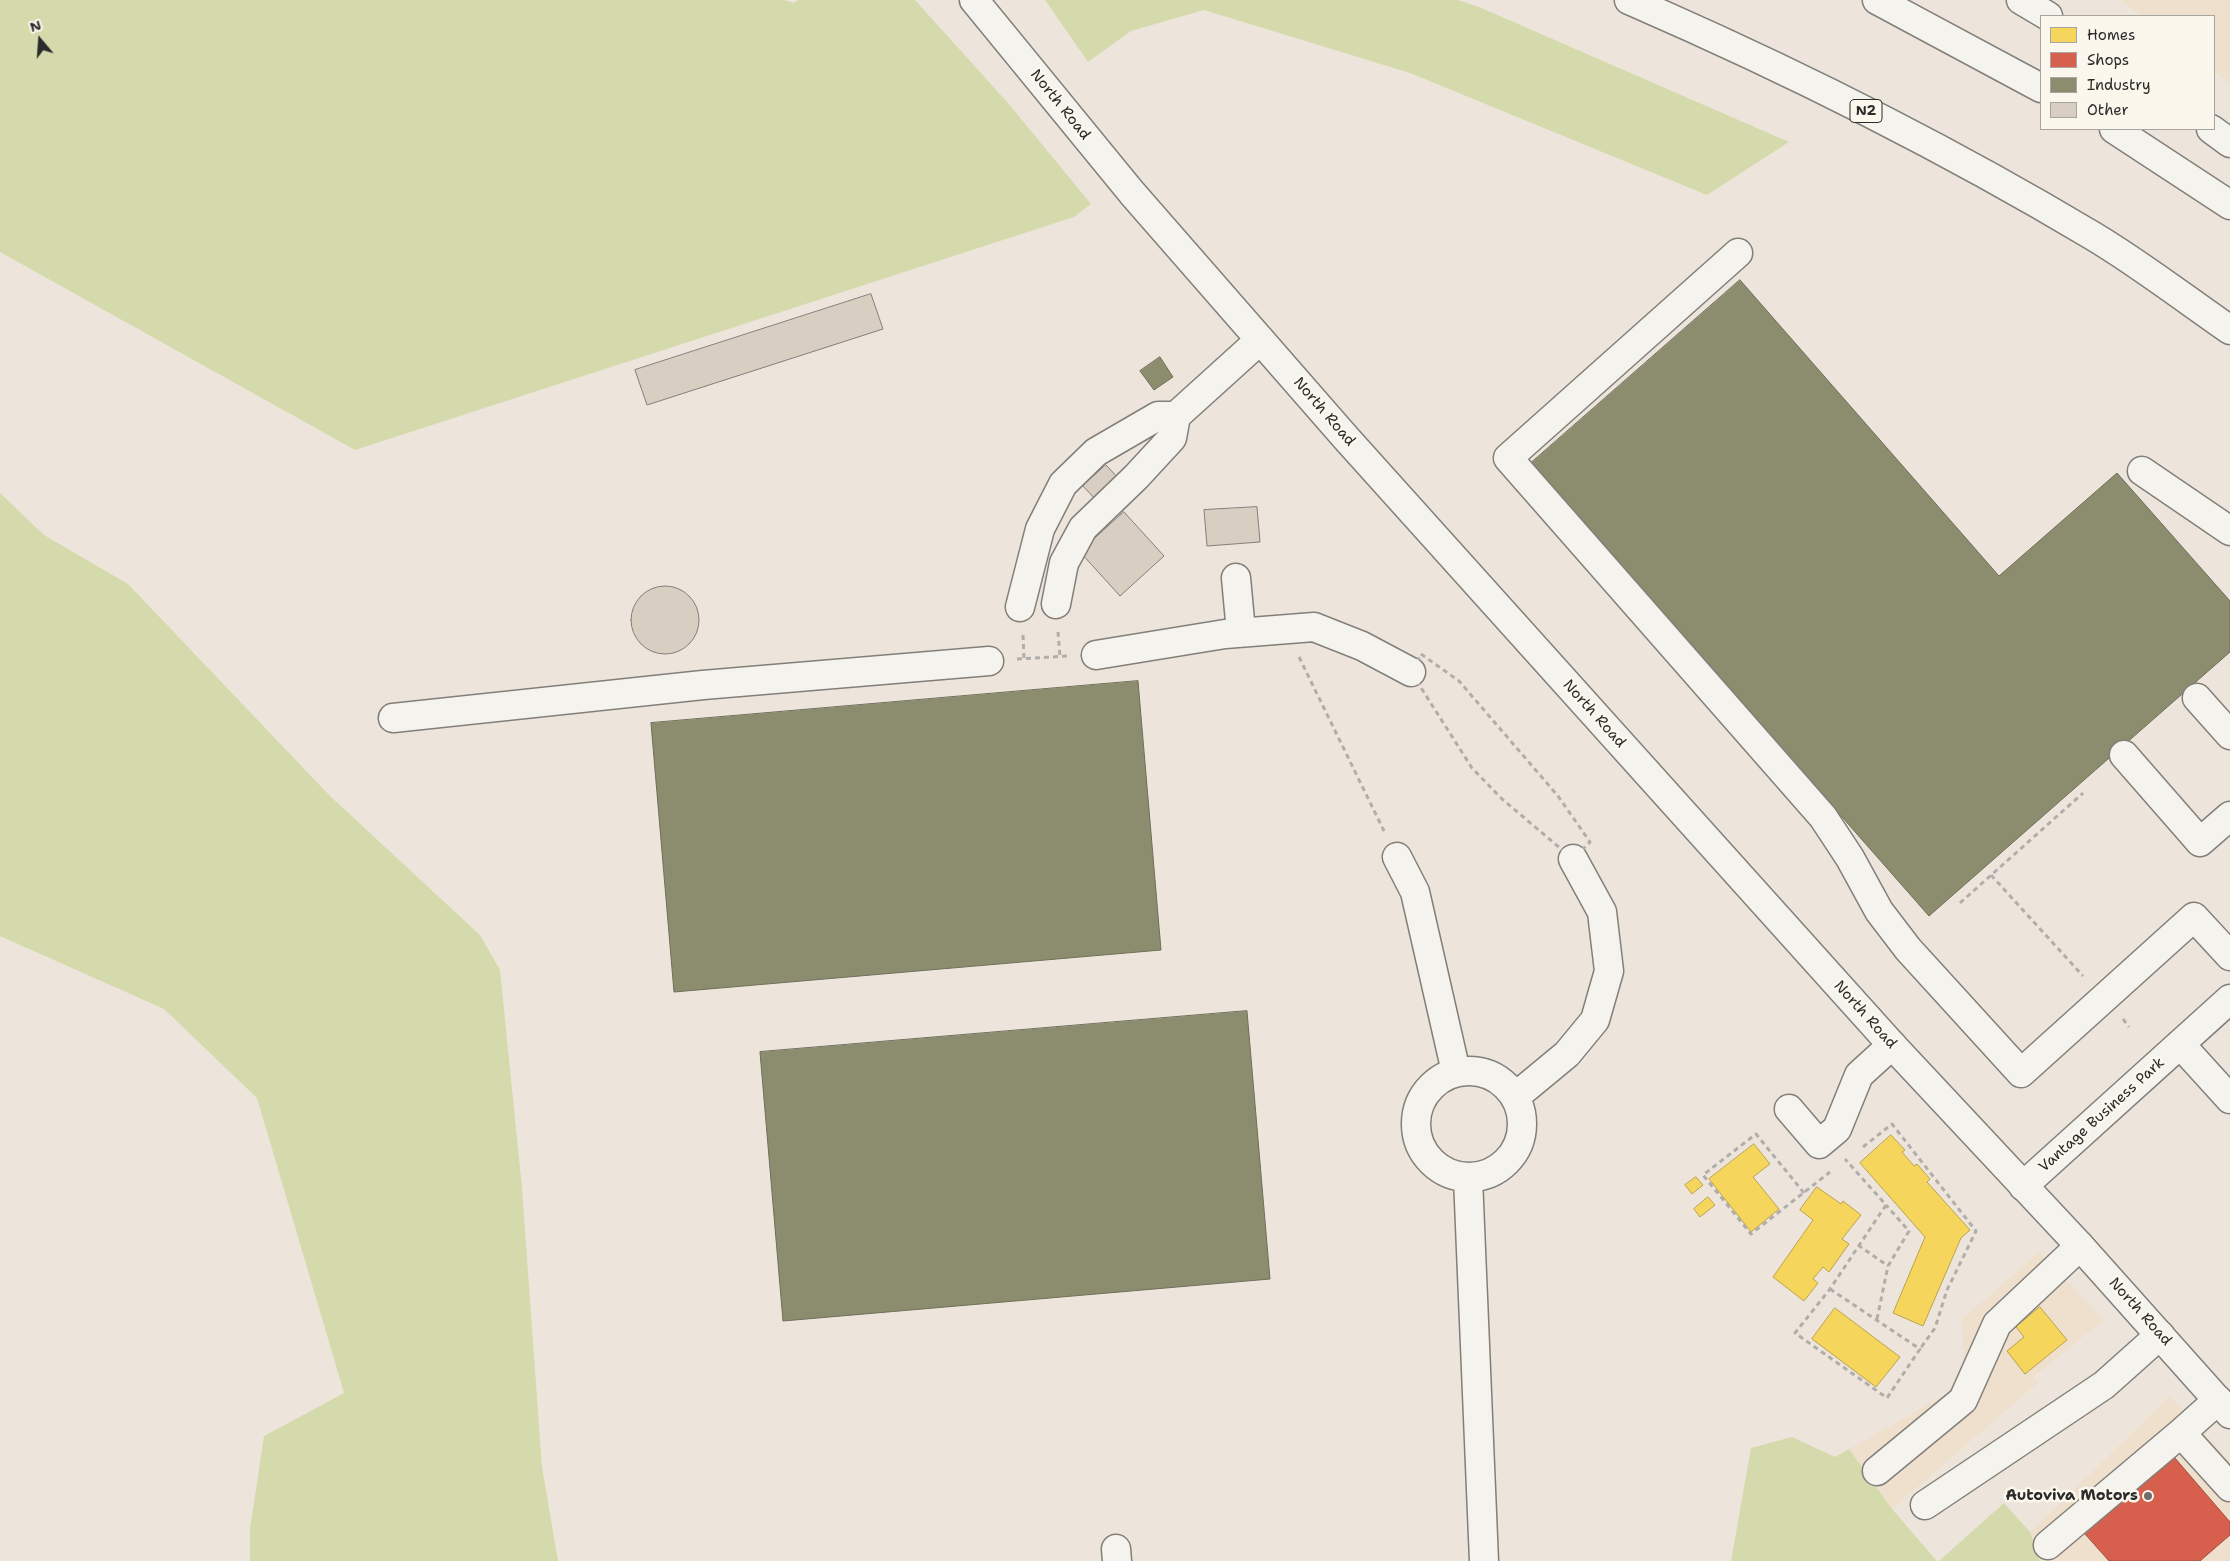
<!DOCTYPE html>
<html>
<head>
<meta charset="utf-8">
<style>
  body { margin:0 }
  #map { position:relative; width:2230px; height:1561px; overflow:hidden; background:#ede5db; font-family:"Shantell Sans",sans-serif }
  canvas { display:block }
  .legend { position:absolute; left:2040px; top:15px; width:175px; height:115px; box-sizing:border-box; background:#fbf7ec; border:1px solid #a8a59f; margin:0; padding:6px 9px; list-style:none; font-size:15px; color:#2b2b2b }
  .legend li { display:flex; align-items:center; gap:10px; height:25px }
  .legend b { width:25px; border:1px solid #a8a59f }
  .north { position:absolute; left:15px; top:15px; width:50px; height:50px; -webkit-text-stroke:4px #fbf7ec; paint-order:stroke; rotate:342deg; font-size:14px; font-weight:700; line-height:20px; text-align:center; color:#2b2b2b }
  .north::after { content:''; display:block; margin:auto; width:18px; height:22px; background:#2b2b2b; clip-path:polygon(50% 0,100% 100%,50% 72%,0 100%) }
</style>
</head>
<body>
<div id="map">
<canvas width="2230" height="1561"></canvas>
<ul class="legend">
<li><b style="height:14px;background:#f6d55c"></b>Homes</li>
<li><b style="height:14px;background:#d6604d"></b>Shops</li>
<li><b style="height:14px;background:#8c8c6e"></b>Industry</li>
<li><b style="height:14px;background:#d8cec1"></b>Other</li>
</ul>
<div class="north">N</div>
</div>
<script>
const ctx = document.querySelector('canvas').getContext('2d');
ctx.lineJoin = 'round';
function paint(path, color) { ctx.fillStyle = color; ctx.fill(path, 'evenodd'); }
function strokePath(path, color, width, dash) { ctx.strokeStyle = color; ctx.lineWidth = width; ctx.lineCap = dash ? 'butt' : 'round'; ctx.setLineDash(dash || []); ctx.stroke(path); }
function drawText(font, color, halo, rows, align = 'center') {
  ctx.font = font + ' "Shantell Sans",sans-serif'; ctx.lineWidth = 5; ctx.setLineDash([]); ctx.textBaseline = 'middle'; ctx.strokeStyle = halo; ctx.fillStyle = color; for (const [text, x, y, turn = 0] of rows) {
    ctx.save(); ctx.translate(x, y); ctx.rotate((+turn || 0) * Math.PI / 180); ctx.textAlign = isNaN(turn) ? turn : align; if (halo) ctx.strokeText(text, 0, 0); ctx.fillText(text, 0, 0); ctx.restore();
  }
}
paint(new Path2D(`
  M2121 0H2230V84L2214 71V16H2142Z
  M2039 1252 2104 1320 2033 1377 2038 1383 1892 1509 1849 1449 1947 1394 1963 1361 1962 1319Z
  M2170 1396 2230 1461V1561H2040L2030 1532Z`), '#efe0cd');
paint(new Path2D(`
  M0 0H784L794 3 798 0H915L1008 103 1091 204 1074 217 355 450 0 252Z
  M1045 0H1458L1479 7 1789 142 1707 195 1410 73 1204 10 1131 31 1088 62Z
  M0 493 44 535 128 584 330 796 480 935 500 970 522 1188 542 1467 558 1561H250V1529L264 1436 344 1393 257 1098 164 1009 0 936Z
  M1792 1437 1835 1457 1849 1449 1892 1509 1937 1561H1731L1751 1448Z
  M2004 1503 2030 1532 2040 1561H1939Z`), '#d5daac');
const homes = new Path2D(`
  M1891 1135 1905 1150 1902 1152 1914 1166 1917 1164 1930 1179 1927 1182 1970 1230 1961 1238 1923 1326 1893 1313 1925 1237 1860 1163Z
  M1754 1144 1770 1164 1753 1177 1779 1209 1751 1232 1709 1179Z
  M1696 1177 1703 1185 1692 1194 1685 1185Z
  M1817 1187 1841 1204 1843 1201 1861 1215 1842 1239 1849 1244 1829 1272 1823 1267 1813 1279 1818 1283 1804 1301 1773 1277 1813 1220 1800 1210Z
  M1708 1197 1715 1205 1700 1217 1694 1209Z
  M2040 1307 2067 1340 2025 1374 2007 1351 2024 1337 2016 1327Z
  M1835 1308 1900 1357 1876 1387 1812 1339Z`);
paint(homes, '#f6d55c');
strokePath(homes, '#b9a24d', 1);
const shops = new Path2D(`
  M2174 1457 2230 1522V1535L2200 1561H2109L2085 1534Z`);
paint(shops, '#d6604d');
strokePath(shops, '#a35043', 1);
const industry = new Path2D(`
  M1740 280 1999 576 2117 473 2230 601V652L1929 916 1531 463Z
  M1160 357 1173 377 1154 390 1140 371Z
  M1138 681 1161 950 674 992 651 723Z
  M1247 1011 1270 1279 783 1321 760 1052Z`);
paint(industry, '#8c8c6e');
strokePath(industry, '#6f6f5a', 1);
const building = new Path2D(`
  M871 294 883 329 647 405 635 370Z
  M1106 465 1120 480 1097 501 1083 486Z
  M1257 507 1260 542 1207 546 1204 510Z
  M1124 512 1164 556 1120 596 1080 552Z
  M631 620a34 34 0 1 1 68 0a34 34 0 1 1-68 0Z`);
paint(building, '#d8cec1');
strokePath(building, '#827f7a', 1);
const minor = new Path2D(`
  M1738 253 1508 458 1823 817 1850 858 1879 911 1908 949 2021 1073 2194 917 2230 956
  M2142 471 2230 531
  M1236 578 1241 632
  M1056 604 1064 563 1083 528 1136 477 1172 438 1176 416 1260 340
  M1020 607 1040 529 1063 484 1096 452 1158 416H1176
  M1096 655 1225 634 1314 627 1362 646 1411 672
  M2197 698 2230 735
  M393 718 703 685 989 661
  M2124 755 2200 842 2230 816
  M1397 857 1415 892 1456 1072
  M2180 1044 2230 1099
  M1416 1124a53 53 0 1 1 106 0a53 53 0 1 1-106 0Z
  M1515 1097 1567 1054 1595 1020 1609 971 1602 912 1573 859
  M1789 1109 1819 1144 1837 1129 1859 1075 1892 1045
  M1468 1178 1484 1561
  M2023 1186 2230 999
  M2181 1433 2218 1400
  M1877 1471 1963 1400 1997 1324 2080 1246
  M1925 1505 2104 1385 2160 1335
  M2048 1545 2181 1433 2230 1487
  M1116 1549 1117 1561`);
const major = new Path2D(`
  M974 0 1132 193 1346 438 1892 1045 2080 1246 2230 1414`);
const highway = new Path2D(`
  M1629 0C1788 69 1944 147 2093 236 2140 264 2185 299 2230 330
  M1877 0 2041 88
  M2021 0 2048 16
  M2114 129 2230 205
  M2211 129 2230 143`);
strokePath(minor, '#827f7a', 31);
strokePath(major, '#827f7a', 31);
strokePath(highway, '#827f7a', 31);
strokePath(new Path2D(`
  M1058 632 1060 657
  M1023 635 1024 659
  M1421 654 1459 681 1558 796 1590 842 1573 859 1502 799 1472 768 1411 672Z
  M1299 657 1384 831
  M1017 659 1068 656
  M1991 875 2083 976
  M1960 903 2083 793
  M2123 1019 2129 1027
  M1863 1147 1892 1124 1976 1231 1947 1290 1935 1328 1920 1349
  M1804 1193 1756 1134 1703 1175 1751 1234 1830 1172
  M1858 1245 1888 1266
  M1830 1289 1920 1349 1887 1398 1795 1333 1830 1289 1886 1205 1845 1159
  M1877 1319 1888 1266 1909 1231 1886 1205`), '#b0aeab', 3, [5, 4]);
strokePath(minor, '#f5f3ee', 28);
strokePath(major, '#f5f3ee', 28);
strokePath(highway, '#f5f3ee', 28);
for (const [x, y, r, color] of [
  [2148,1496,5,"#6f6c69"]
]) { const dot = new Path2D(); dot.arc(x, y, r, 0, 2 * Math.PI); ctx.fillStyle = color; ctx.fill(dot); strokePath(dot, '#fbf7ec', 2); }
for (const [x, y, w] of [
  [1866,111,32]
]) { const box = new Path2D(); box.roundRect(x - w / 2, y - 11.5, w, 23, 4); ctx.fillStyle = '#fbf7ec'; ctx.fill(box); strokePath(box, '#2b2b2b', 1); }
drawText('bold 14px', '#2b2b2b', null, [
  ["N2",1866,111]
]);
drawText('15px', '#2b2b2b', '#fbf7ec', [
  ["North Road",1060,105,51],
  ["North Road",1324,412,49],
  ["North Road",1594,714,48],
  ["North Road",1865,1015,48],
  ["Vantage Business Park",2102,1115,-42],
  ["North Road",2140,1312,48]
]);
drawText('bold 15px', '#2b2b2b', '#fbf7ec', [
  ["Autoviva Motors",2138,1496]
], 'right');
</script>
</body>
</html>
